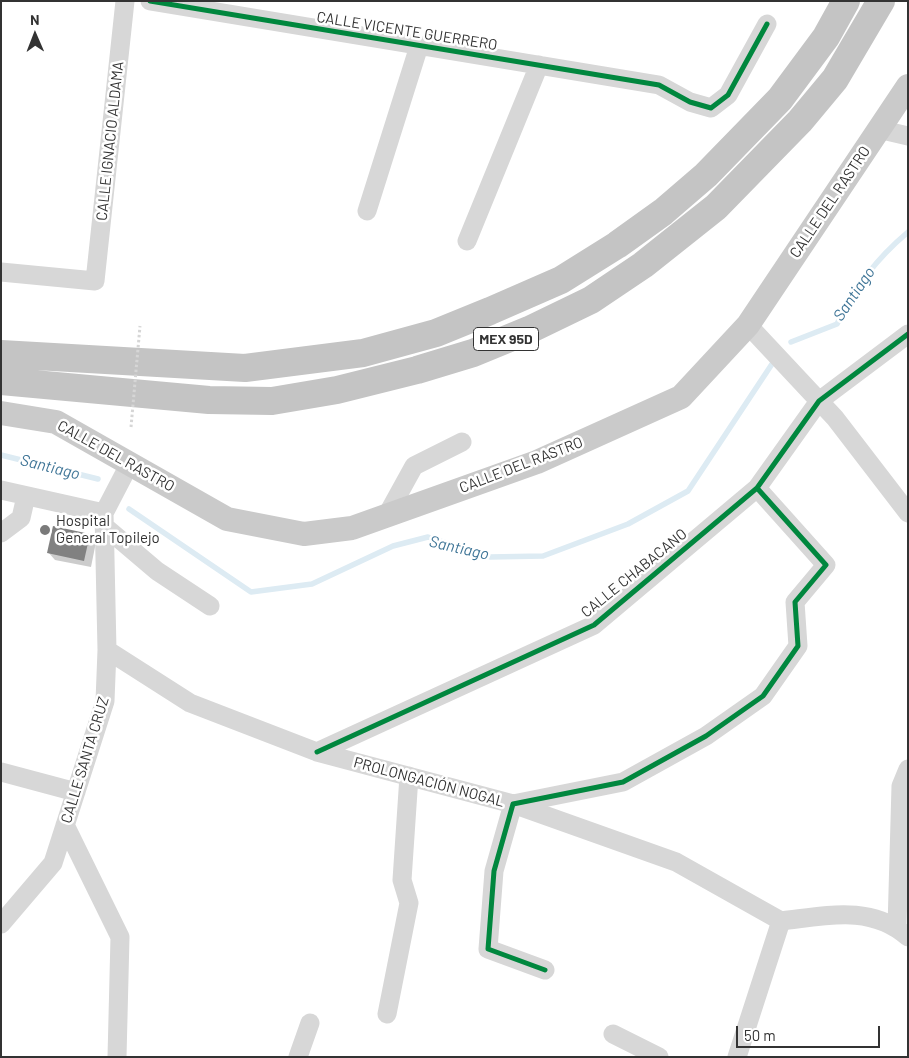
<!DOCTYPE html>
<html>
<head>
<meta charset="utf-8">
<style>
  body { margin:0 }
  #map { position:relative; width:909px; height:1058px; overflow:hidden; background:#fff; font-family:Barlow,sans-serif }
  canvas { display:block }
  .frame { position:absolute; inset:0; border:2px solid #333; pointer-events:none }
  .north { position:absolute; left:10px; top:10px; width:50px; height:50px; -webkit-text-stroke:4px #fff; paint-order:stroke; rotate:359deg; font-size:14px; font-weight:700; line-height:20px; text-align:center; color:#333 }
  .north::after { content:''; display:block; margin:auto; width:18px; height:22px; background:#333; clip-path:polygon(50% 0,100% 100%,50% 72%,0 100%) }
  .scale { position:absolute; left:736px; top:1026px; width:144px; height:22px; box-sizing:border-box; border:2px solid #333; border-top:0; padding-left:6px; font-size:15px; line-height:18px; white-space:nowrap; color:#333; -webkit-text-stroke:4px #fff; paint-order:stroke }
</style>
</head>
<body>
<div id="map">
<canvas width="909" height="1058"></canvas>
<div class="frame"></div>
<div class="north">N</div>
<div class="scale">50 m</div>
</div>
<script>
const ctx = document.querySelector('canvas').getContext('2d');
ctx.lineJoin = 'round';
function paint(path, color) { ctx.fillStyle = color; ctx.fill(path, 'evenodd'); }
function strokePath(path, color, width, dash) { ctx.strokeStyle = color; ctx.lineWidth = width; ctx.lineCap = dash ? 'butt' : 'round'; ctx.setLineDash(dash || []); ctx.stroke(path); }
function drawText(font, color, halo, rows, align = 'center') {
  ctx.font = font + ' Barlow,sans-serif'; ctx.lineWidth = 5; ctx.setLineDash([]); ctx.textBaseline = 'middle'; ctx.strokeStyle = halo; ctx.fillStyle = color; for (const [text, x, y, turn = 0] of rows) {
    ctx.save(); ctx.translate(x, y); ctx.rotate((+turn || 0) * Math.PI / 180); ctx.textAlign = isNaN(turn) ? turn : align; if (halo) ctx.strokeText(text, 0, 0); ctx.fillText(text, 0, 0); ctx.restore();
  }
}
paint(new Path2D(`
  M89 535 96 542 91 567 55 560 48 552Z`), '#0003');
strokePath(new Path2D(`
  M791 342 837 324C856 286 876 259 908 232
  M1 455 98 479
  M129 509 251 592 312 584 393 546 428 537 490 557 543 556 628 524 688 491 772 364`), '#ddebf3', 5.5);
paint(new Path2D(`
  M53 526 90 534 84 561 47 553Z`), '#818181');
strokePath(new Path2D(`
  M150 1 659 85 690 102 711 108 728 95 767 24
  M878 129 908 136
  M367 211 419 46
  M467 241 539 65
  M1 272 95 281 125 1
  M748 325 835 418 908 513
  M1 490 104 513
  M387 515 414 466 462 442
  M104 526 157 571 210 606
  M1 533 21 518 26 496
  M107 650 190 703 317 752 513 804 676 862 781 921
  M317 752 594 625 757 488 819 401 908 334
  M1 772 76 792
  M65 825 120 937 117 1057
  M781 921C825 916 871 904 908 937
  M1 924 53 863 105 701 107 650 104 513 130 463
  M897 927 901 786 908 769
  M545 970 488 949 494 871 513 804 623 782 706 736 763 696 798 646 795 602 826 565 757 488
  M387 1014 409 903 402 880 409 776
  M613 1034 659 1057
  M298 1057 310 1023
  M737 1057 781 921`), '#d7d7d7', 19);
strokePath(new Path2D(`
  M1 413 56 422 227 519 304 534 352 528 537 462 681 397 748 325 908 86`), '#cacaca', 24);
strokePath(new Path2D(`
  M1 354 245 368 363 353 436 333 490 311 561 280 617 245 663 212 706 175 780 99 826 37 846 1
  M1 381 209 400 272 401 337 390 417 370 473 353 529 330 591 300 643 265 716 207 800 121 835 79 881 1`), '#c4c4c4', 28);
strokePath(new Path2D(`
  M131 427 140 326`), '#d6d6d6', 3, [2.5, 2.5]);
strokePath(new Path2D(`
  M150 1 659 85 690 102 711 108 728 95 767 24
  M317 752 594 625 757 488 819 401 908 334
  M545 970 488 949 494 871 513 804 623 782 706 736 763 696 798 646 795 602 826 565 757 488`), '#00873e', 5);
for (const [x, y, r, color] of [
  [45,530,6,"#7a7a7a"]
]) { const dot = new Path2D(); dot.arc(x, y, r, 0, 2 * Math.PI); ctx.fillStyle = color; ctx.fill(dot); strokePath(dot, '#fff', 2); }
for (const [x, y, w] of [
  [506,339,65]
]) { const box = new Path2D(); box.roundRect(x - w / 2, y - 11.5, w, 23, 4); ctx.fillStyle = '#fff'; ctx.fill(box); strokePath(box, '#333', 1); }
drawText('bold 14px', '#333', null, [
  ["MEX 95D",506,339]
]);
drawText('15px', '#333', '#fff', [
  ["CALLE VICENTE GUERRERO",407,31,9],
  ["CALLE IGNACIO ALDAMA",110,141,-84],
  ["CALLE DEL RASTRO",830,202,-56],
  ["CALLE DEL RASTRO",116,456,29],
  ["CALLE DEL RASTRO",521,465,-21],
  ["CALLE CHABACANO",634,573,-39],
  ["CALLE SANTA CRUZ",85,760,-73],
  ["PROLONGACIÓN NOGAL",429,782,15]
]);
drawText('15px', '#333', '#fff', [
  ["Hospital",56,521],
  ["General Topilejo",56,538]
], 'left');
drawText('italic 16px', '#3f7597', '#fff', [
  ["Santiago",854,294,-56],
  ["Santiago",50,467,14],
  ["Santiago",459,548,13]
]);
</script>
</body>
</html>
